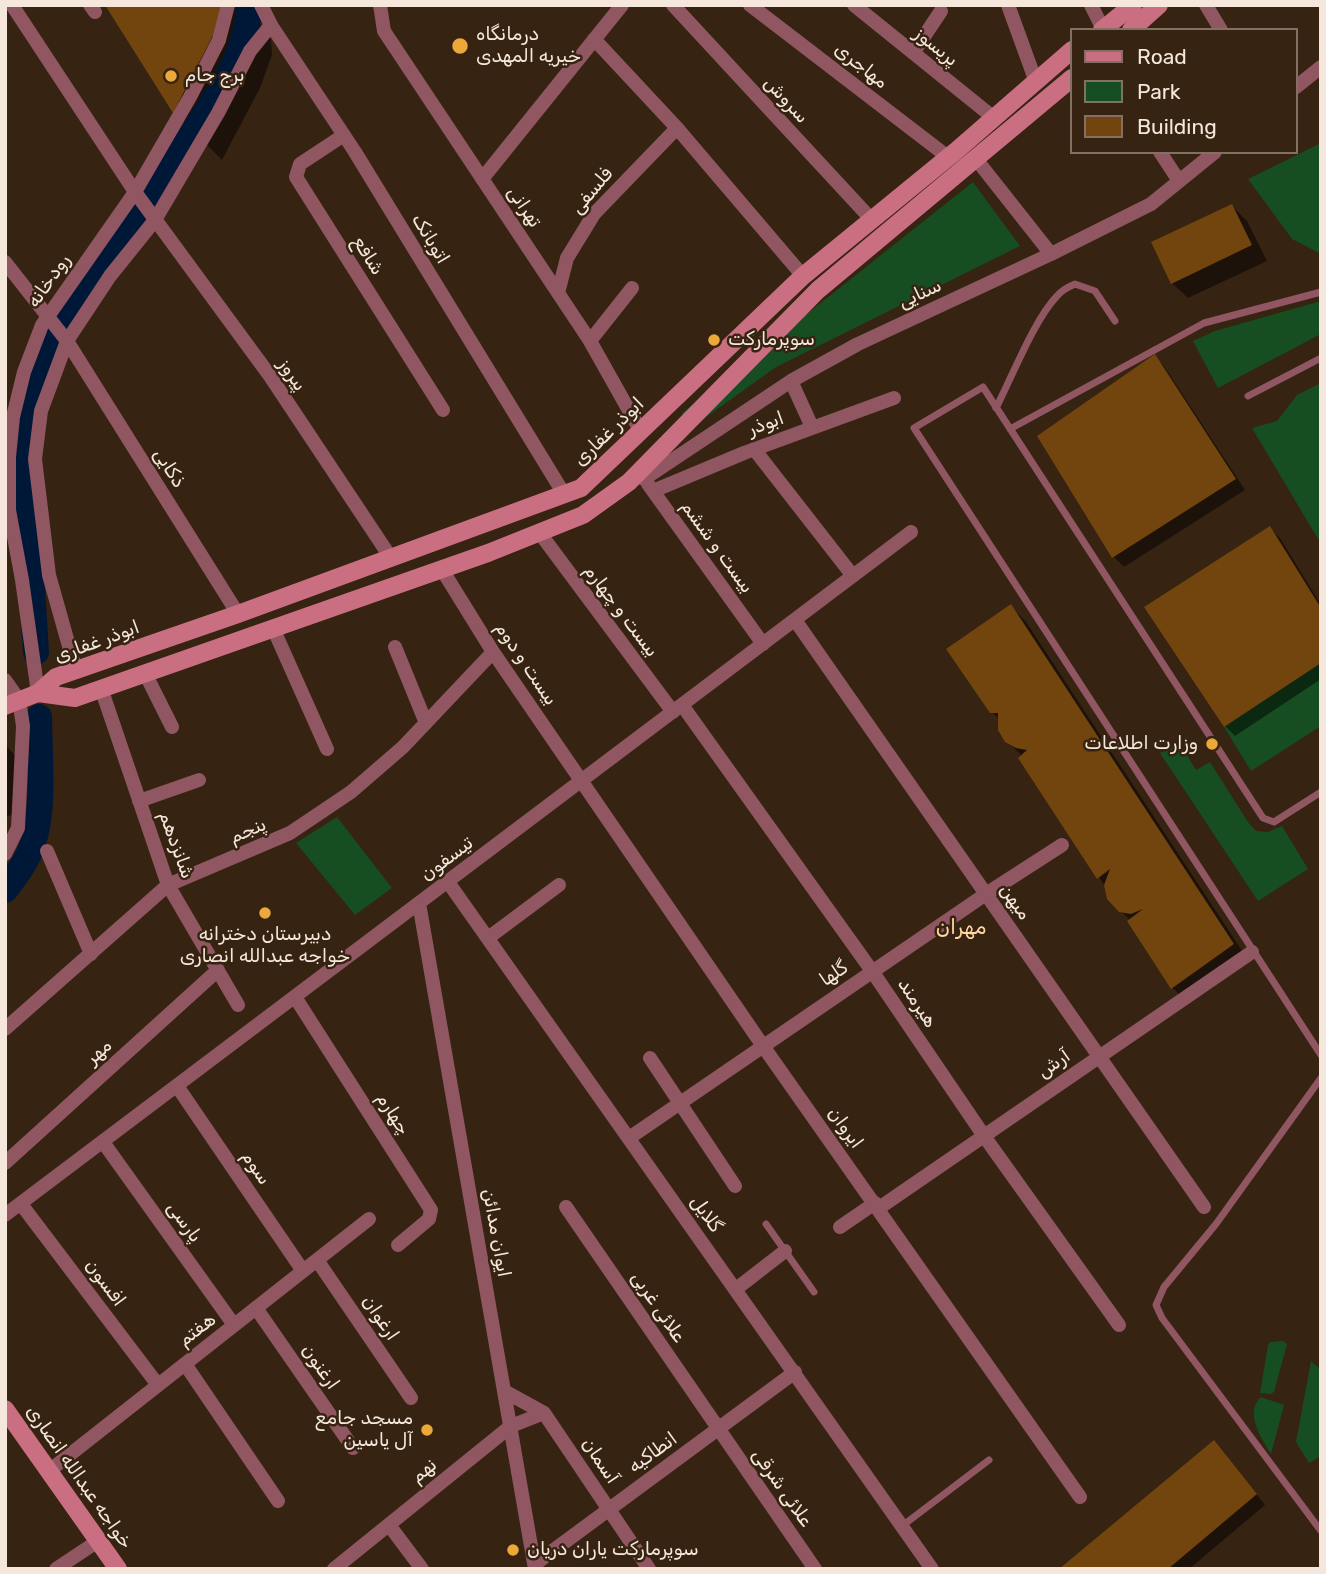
<!DOCTYPE html>
<html>
<head>
<meta charset="utf-8">
<style>
  body { margin:0 }
  #map { position:relative; width:1326px; height:1574px; overflow:hidden; background:#362311; font-family:Rubik,sans-serif }
  canvas { display:block }
  .frame { position:absolute; inset:0; border:7px solid #f5e7dc; pointer-events:none }
  .legend { position:absolute; left:1070px; top:28px; width:228px; height:126px; box-sizing:border-box; background:#362311; border:2px solid #827162; margin:0; padding:9px 12px; list-style:none; font-size:21px; color:#f5e7dc }
  .legend li { display:flex; align-items:center; gap:14px; height:35px }
  .legend b { width:35px; border:2px solid #827162 }
</style>
</head>
<body>
<div id="map">
<canvas width="1326" height="1574"></canvas>
<div class="frame"></div>
<ul class="legend">
<li><b style="height:9px;background:#ca6e82"></b>Road</li>
<li><b style="height:19px;background:#164e21"></b>Park</li>
<li><b style="height:19px;background:#72440e"></b>Building</li>
</ul>
</div>
<script>
const ctx = document.querySelector('canvas').getContext('2d');
ctx.lineJoin = 'round';
function paint(path, color) { ctx.fillStyle = color; ctx.fill(path, 'evenodd'); }
function strokePath(path, color, width, dash) { ctx.strokeStyle = color; ctx.lineWidth = width; ctx.lineCap = dash ? 'butt' : 'round'; ctx.setLineDash(dash || []); ctx.stroke(path); }
function drawText(font, color, halo, rows, align = 'center') {
  ctx.font = font + ' Rubik,"Noto Sans Arabic",sans-serif'; ctx.lineWidth = 5; ctx.setLineDash([]); ctx.textBaseline = 'middle'; ctx.strokeStyle = halo; ctx.fillStyle = color; for (const [text, x, y, turn = 0] of rows) {
    ctx.save(); ctx.translate(x, y); ctx.rotate((+turn || 0) * Math.PI / 180); ctx.textAlign = isNaN(turn) ? turn : align; if (halo) ctx.strokeText(text, 0, 0); ctx.fillText(text, 0, 0); ctx.restore();
  }
}
paint(new Path2D(`
  M1321 143V254L1292 239 1248 179Z
  M973 182 1020 246 776 367 688 430 682 413Z
  M1321 301V334L1218 388 1193 341 1215 331Z
  M1321 383V544L1252 428 1277 421 1297 395Z
  M1321 663V726L1251 771 1224 727Z
  M1179 742 1196 770 1210 762 1248 822 1256 831 1268 832 1282 826 1308 869 1258 901 1160 753Z
  M337 817 392 888 355 915 296 843Z
  M1283 1341 1287 1344 1274 1392 1271 1394 1260 1393 1268 1345 1270 1342Z
  M1311 1361 1321 1370V1456L1309 1463 1296 1442Z
  M1261 1397 1284 1405 1271 1454C1261 1438 1244 1412 1261 1397Z`), '#164e21');
paint(new Path2D(`
  M107 5H247L271 40 272 55 260 88 222 160 174 112Z
  M1232 206 1247 221 1267 261 1188 298 1172 283Z
  M1154 356 1164 366 1245 490 1124 567 1114 557Z
  M1270 528 1280 538 1321 605V679L1235 736 1225 726Z
  M1011 606 1026 622 1248 960 1188 1003 1173 988 1131 921 1120 910 1022 756 1007 741 1000 720 992 712Z
  M5 745 18 758 21 812 5 817Z
  M1214 1442 1265 1505 1189 1569H1061Z`), '#0007');
strokePath(new Path2D(`
  M36 652 22 433 38 376 48 349C95 279 144 210 189 139 214 99 246 57 249 9
  M5 890C16 876 28 860 33 843 45 806 39 756 39 717`), '#001837', 26);
paint(new Path2D(`
  M105 5H224L219 24 173 113Z
  M1232 204 1252 245 1171 284 1151 242Z
  M1155 354 1236 479 1112 558 1037 436Z
  M1270 526 1321 608V663L1224 727 1144 607Z
  M1011 604 1234 944 1171 989 1127 921 1143 909 1131 914 1119 912 1107 899 1104 885 1110 869 1097 879 1018 758 1027 750 1016 748 1005 742 998 730V713H990L946 649Z
  M1214 1440 1257 1494 1168 1569H1059Z`), '#72440e');
strokePath(new Path2D(`
  M1248 396 1321 358
  M996 408C1012 377 1034 320 1057 296 1062 290 1068 287 1075 284L1095 291 1115 321
  M1010 429 1204 323 1321 292
  M1321 792 1274 822 1263 818 983 387 914 428 1321 1055
  M1321 1078 1216 1224 1164 1287 1156 1305 1162 1318 1321 1531
  M766 1224 814 1292
  M902 1526 989 1460`), '#905662', 7);
strokePath(new Path2D(`
  M12 5 135 192 270 376 391 558
  M90 5 95 12
  M261 5 271 25 355 152 564 494
  M380 5 384 31 590 341 640 430
  M673 5 872 220
  M750 5 948 157
  M854 5 994 118
  M1008 5 1036 82
  M1091 5 1103 29
  M1206 5 1221 30
  M594 39 677 128 803 276
  M913 53 941 11
  M1296 87 1321 67
  M344 135 300 164 296 177 443 410
  M1160 152 1179 181
  M976 159 1051 254
  M482 179 622 5
  M5 262 67 341 238 614
  M558 293 567 258 594 214 677 128
  M590 341 632 288
  M791 381 812 427
  M754 449 853 576
  M644 479 791 381 858 344 1051 254 1151 204 1215 152
  M648 484 763 644
  M653 491 744 453 894 398
  M539 532 673 712
  M441 568 493 652 763 1046 1080 1497
  M795 620 1204 1207
  M273 628 327 749
  M395 647 426 723
  M76 671 49 575 35 459 41 411 67 341 110 276 155 220 218 113 250 51 271 25
  M145 673 172 727
  M5 680 19 700 23 726 18 828 5 854
  M101 688 168 885 238 1005
  M38 693 22 580 9 510V457L13 417 24 372 42 325 135 192 190 97 219 40 228 5
  M682 705 872 971 984 1136 1119 1325
  M139 801 199 780
  M47 851 91 954
  M448 882 932 1569
  M419 903 535 1569
  M488 938 559 885
  M295 997 431 1210 429 1219 398 1245
  M5 1029 168 885 290 833 351 792 403 747 493 652
  M650 1058 735 1186
  M177 1086 303 1271
  M629 1138 986 894 1062 845
  M103 1142 234 1325
  M5 1163 218 970
  M21 1204 158 1385
  M566 1207 815 1569
  M879 1208 1252 952
  M5 1215 911 532
  M840 1227 875 1203
  M317 1260 411 1398
  M736 1289 785 1251
  M256 1308 353 1448
  M185 1364 278 1501
  M504 1391 544 1413 649 1569
  M49 1471 369 1219
  M389 1525 422 1569
  M535 1564 795 1372
  M56 1569 98 1541
  M334 1569 511 1426 544 1413`), '#905662', 14);
strokePath(new Path2D(`
  M1102 30 1133 5
  M1131 30 1159 5
  M38 693 75 698 488 553 583 515 629 482 818 290 1072 78
  M5 706 38 693 56 677 238 614 581 488 803 276 956 151 1072 50
  M5 1409 118 1569`), '#ca6e82', 18);
for (const [x, y, r, color] of [
  [460,46,9,"#eca93a"],
  [171,76,7,"#eca93a"],
  [714,340,7,"#eca93a"],
  [1212,744,7,"#eca93a"],
  [265,913,7,"#eca93a"],
  [427,1430,7,"#eca93a"],
  [513,1550,7,"#eca93a"]
]) { const dot = new Path2D(); dot.arc(x, y, r, 0, 2 * Math.PI); ctx.fillStyle = color; ctx.fill(dot); strokePath(dot, '#362311', 2.5); }
drawText('19px', '#f5e7dc', '#362311', [
  ["درمانگاه",476,35],
  ["خیریه المهدی",476,57],
  ["برج جام",185,76],
  ["سوپرمارکت",728,340],
  ["وزارت اطلاعات",1198,744,"right"],
  ["دبیرستان دخترانه",265,935,"center"],
  ["خواجه عبدالله انصاری",265,957,"center"],
  ["مسجد جامع",413,1419,"right"],
  ["آل یاسین",413,1441,"right"],
  ["سوپرمارکت یاران دریان",527,1550]
], 'left');
drawText('19px', '#f5e7dc', '#362311', [
  ["پریسوز",936,47,39],
  ["مهاجری",861,66,38],
  ["سروش",786,100,47],
  ["فلسفی",592,191,-50],
  ["تهرانی",524,207,56],
  ["اتوبانک",430,239,59],
  ["شافع",368,256,58],
  ["رودخانه",49,281,-55],
  ["سنایی",920,294,-25],
  ["پیروز",292,375,56],
  ["ابوذر",766,424,-20],
  ["ابوذر غفاری",609,432,-44],
  ["ذکایی",169,468,58],
  ["بیست و ششم",717,547,54],
  ["بیست و چهارم",621,611,53],
  ["ابوذر غفاری",97,642,-20],
  ["بیست و دوم",526,664,56],
  ["پنجم",248,831,-23],
  ["شانزدهم",176,845,70],
  ["تیسفون",447,859,-37],
  ["میهن",1015,902,55],
  ["گلها",834,974,-34],
  ["هیرمند",917,1003,56],
  ["مهر",99,1052,-42],
  ["آرش",1054,1064,-35],
  ["چهارم",393,1114,58],
  ["ایروان",845,1128,54],
  ["سوم",256,1168,56],
  ["گلایل",706,1214,55],
  ["پارسی",184,1222,54],
  ["ایوان مدائن",496,1233,80],
  ["افسون",105,1283,53],
  ["علائی غربی",658,1307,56],
  ["ارغوان",380,1318,56],
  ["هفتم",197,1330,-38],
  ["ارغنون",320,1367,55],
  ["انطاکیه",653,1453,-36],
  ["آسمان",600,1461,56],
  ["نهم",424,1471,-39],
  ["خواجه عبدالله انصاری",79,1477,55],
  ["علائی شرقی",782,1488,55]
]);
drawText('21px', '#ffd8a4', '#362311', [
  ["مهران",961,928]
]);
</script>
</body>
</html>
